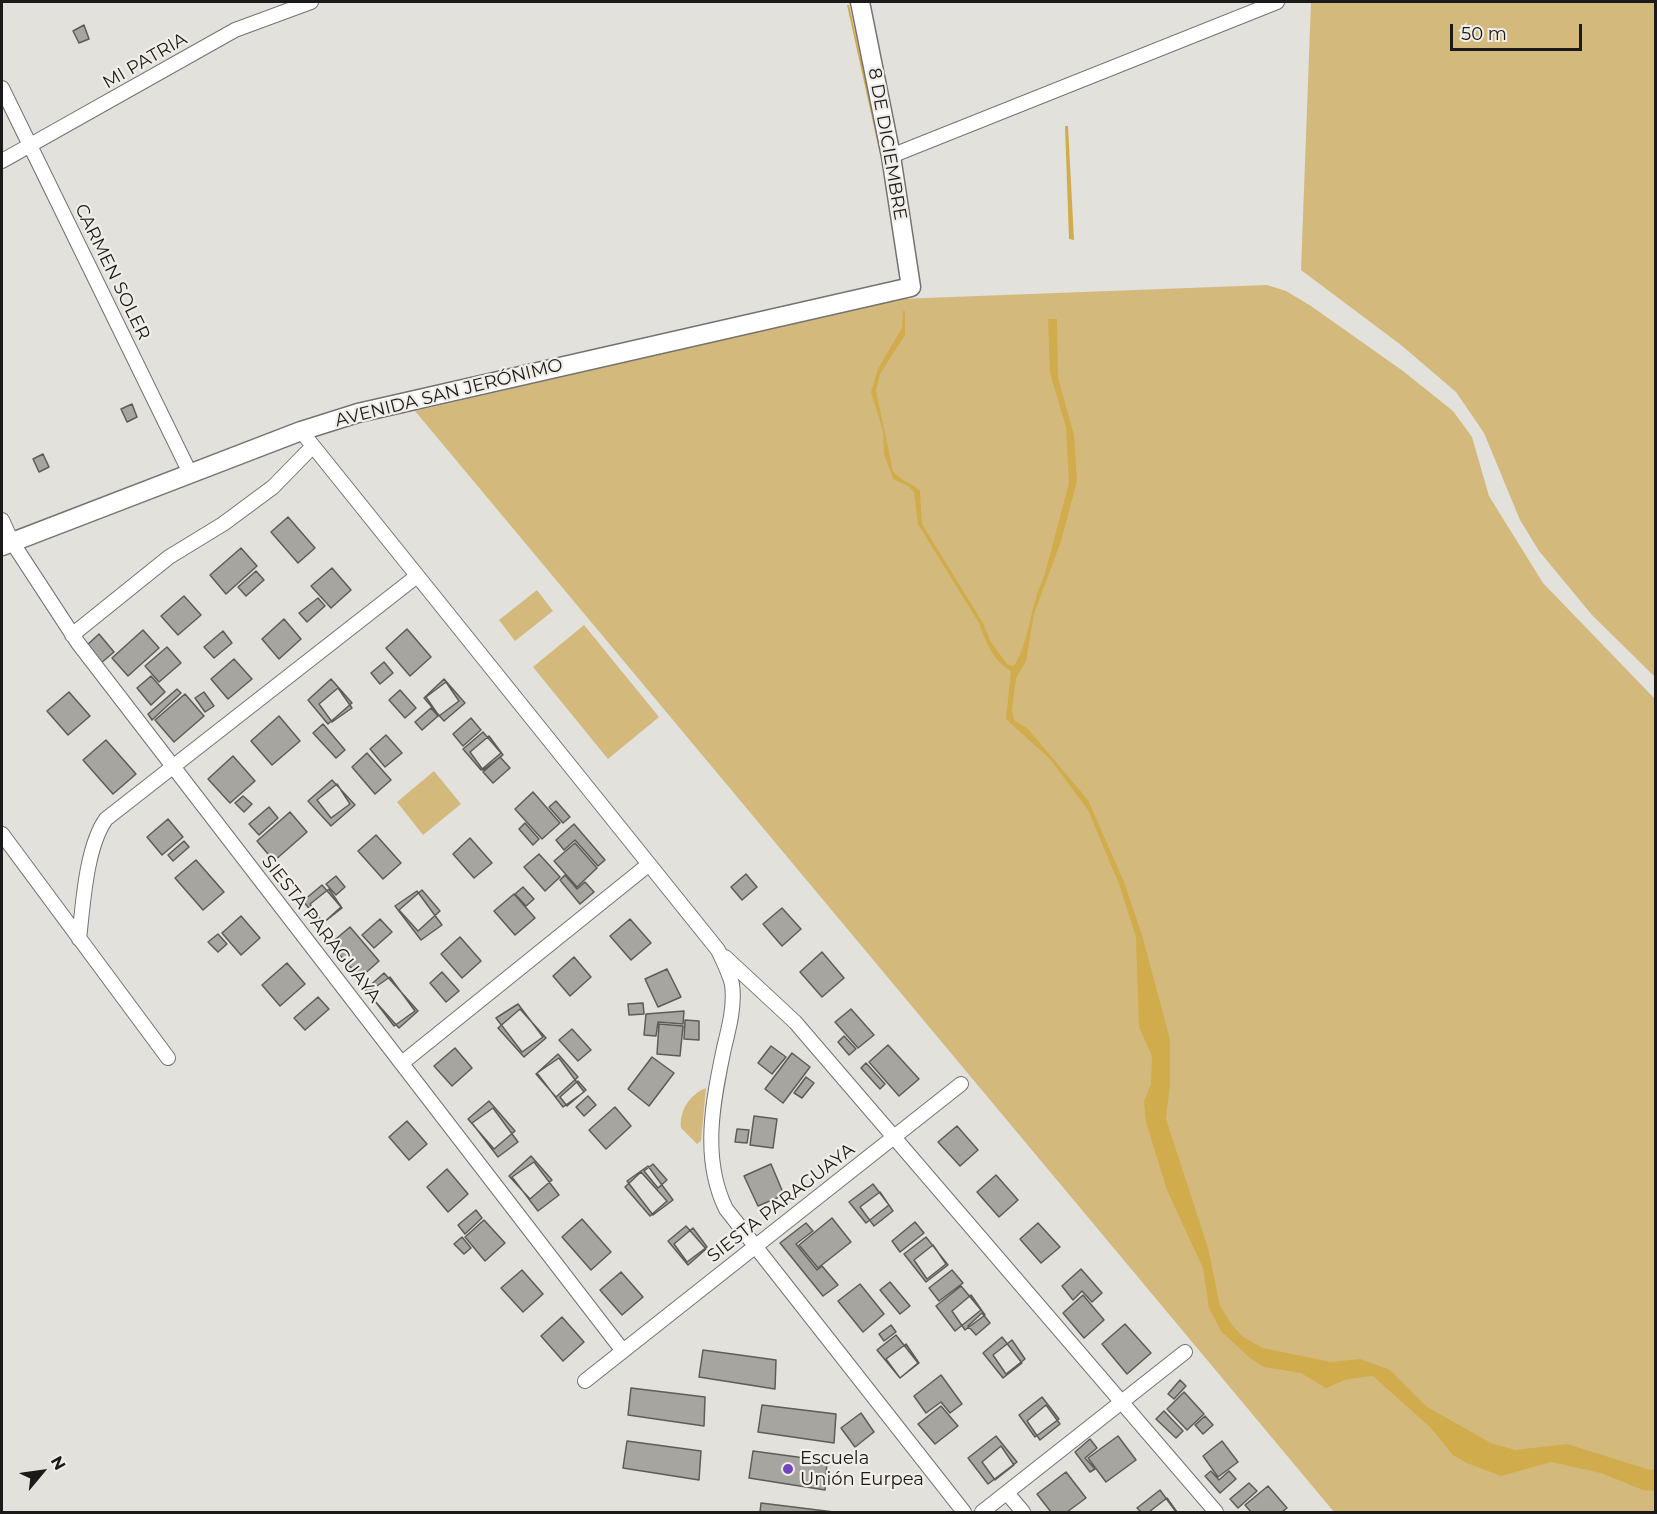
<!DOCTYPE html>
<html>
<head>
<meta charset="utf-8">
<style>
  body { margin:0 }
  #map { position:relative; width:1657px; height:1514px; overflow:hidden; background:#e3e1dc; font-family:Montserrat,sans-serif }
  canvas { display:block }
  .frame { position:absolute; inset:0; border:3px solid #1b1a18; pointer-events:none }
  .north { position:absolute; left:12px; top:1442px; width:60px; height:60px; -webkit-text-stroke:4px #f1eee9; paint-order:stroke; rotate:61deg; font-size:16px; font-weight:700; line-height:24px; text-align:center; color:#1b1a18 }
  .north::after { content:''; display:block; margin:auto; width:21px; height:27px; background:#1b1a18; clip-path:polygon(50% 0,100% 100%,50% 72%,0 100%) }
  .scale { position:absolute; left:1450px; top:24px; width:132px; height:27px; box-sizing:border-box; border:3px solid #1b1a18; border-top:0; padding-left:8px; font-size:18px; line-height:21px; white-space:nowrap; color:#1b1a18; -webkit-text-stroke:4px #f1eee9; paint-order:stroke }
</style>
</head>
<body>
<div id="map">
<canvas width="1657" height="1514"></canvas>
<div class="frame"></div>
<div class="north">N</div>
<div class="scale">50 m</div>
</div>
<script>
const ctx = document.querySelector('canvas').getContext('2d');
ctx.lineJoin = 'round';
function paint(path, color) { ctx.fillStyle = color; ctx.fill(path, 'evenodd'); }
function strokePath(path, color, width, dash) { ctx.strokeStyle = color; ctx.lineWidth = width; ctx.lineCap = dash ? 'butt' : 'round'; ctx.setLineDash(dash || []); ctx.stroke(path); }
function drawText(font, color, halo, rows, align = 'center') {
  ctx.font = font + ' Montserrat,sans-serif'; ctx.lineWidth = 4.5; ctx.setLineDash([]); ctx.textBaseline = 'middle'; ctx.strokeStyle = halo; ctx.fillStyle = color; for (const [text, x, y, turn = 0] of rows) {
    ctx.save(); ctx.translate(x, y); ctx.rotate((+turn || 0) * Math.PI / 180); ctx.textAlign = isNaN(turn) ? turn : align; if (halo) ctx.strokeText(text, 0, 0); ctx.fillText(text, 0, 0); ctx.restore();
  }
}
paint(new Path2D(`
  M1311 2H1655V677L1592 615 1539 551 1520 520 1484 433 1456 392 1401 345 1301 270Z
  M1267 285 1286 291 1311 306 1403 371 1453 411 1472 437 1489 496 1543 583 1655 699V1512H1334L415 411 899 299Z
  M537 590 553 611 515 641 499 620Z
  M584 625 659 717 608 759 533 667Z
  M434 771 461 804 423 835 397 802Z
  M706 1088 701 1141 697 1144 681 1128C679 1111 690 1094 706 1088Z`), '#d3ba7c');
paint(new Path2D(`
  M847 5H849L885 167 898 251H896L883 168Z
  M1065 126H1068L1074 240 1069 239Z
  M903 311H905V335L880 374 876 391 893 471C900 481 911 482 920 491L922 524 983 623 991 642 1007 664 1014 666C1030 640 1030 605 1044 577L1069 483 1066 427 1050 373 1048 319H1057L1058 378 1074 435 1077 481 1061 541 1034 614 1026 661 1016 678 1012 710 1014 720 1028 729 1088 800 1124 882 1142 935 1170 1040V1084L1166 1119 1208 1248 1220 1306 1232 1325 1243 1337 1263 1348 1331 1362 1360 1359 1390 1370 1427 1407 1491 1443 1515 1450 1567 1444 1650 1470 1655 1469V1491L1643 1490 1601 1473 1551 1462 1501 1476 1467 1463 1453 1455 1430 1427 1373 1376 1347 1379 1326 1388 1301 1373 1264 1367 1250 1358 1221 1331 1209 1308 1203 1268 1167 1190 1146 1122 1144 1101 1151 1084 1152 1056 1139 1027 1136 937 1119 884 1088 810 1050 759 1006 719 1011 671C994 662 985 641 979 623L918 524 914 492 908 486 893 479 884 454 883 431 871 392 878 369 902 328Z`), '#d0ac4c');
const building = new Path2D(`
  M84 25 89 39 79 43 73 31Z
  M132 404 137 417 127 422 121 409Z
  M43 454 49 467 39 472 33 459Z
  M288 517 315 548 298 563 271 532Z
  M241 548 257 566 226 594 210 575Z
  M332 568 351 590 331 608 311 586Z
  M256 571 264 580 246 596 238 587Z
  M184 596 201 615 178 635 161 616Z
  M318 598 325 606 307 622 299 613Z
  M284 619 301 639 279 659 262 639Z
  M407 629 431 657 410 676 386 648Z
  M143 630 159 648 128 676 112 658Z
  M223 631 232 643 214 658 204 647Z
  M99 634 114 652 101 663 86 646Z
  M167 647 181 663 159 682 145 666Z
  M234 659 252 679 228 699 211 679Z
  M384 662 393 673 380 684 371 673Z
  M151 676 165 692 151 705 137 688Z
  M331 679 352 703 328 724 308 700Z
  M444 679 465 703 444 721 424 698Z
  M446 682 459 701 439 716 426 697Z
  M338 688 352 708 332 722 319 704Z
  M177 689 181 693 152 720 148 714Z
  M400 690 416 708 405 718 389 700Z
  M69 692 90 716 68 735 47 711Z
  M204 692 214 706 205 712 195 698Z
  M185 694 204 716 174 742 155 720Z
  M431 708 438 716 422 730 415 722Z
  M279 716 300 741 272 765 251 741Z
  M471 718 481 730 463 746 453 734Z
  M323 724 345 750 336 758 313 733Z
  M483 732 501 753 481 770 463 749Z
  M386 735 402 753 385 767 370 749Z
  M489 736 503 755 483 770 470 752Z
  M106 740 136 774 113 794 83 760Z
  M367 753 391 780 375 794 352 767Z
  M233 756 255 781 230 803 208 779Z
  M500 757 510 768 493 783 483 772Z
  M332 780 355 805 331 826 308 801Z
  M337 784 350 804 331 818 317 800Z
  M533 792 560 823 542 839 515 809Z
  M243 796 252 804 244 812 235 803Z
  M556 801 570 817 563 823 549 807Z
  M269 807 278 818 259 835 249 824Z
  M290 812 307 832 274 861 257 841Z
  M168 819 183 837 162 855 147 837Z
  M525 823 539 839 533 845 519 829Z
  M574 824 605 860 598 866 575 840 564 850 556 840Z
  M376 835 401 863 383 879 358 851Z
  M470 838 492 863 474 878 453 854Z
  M184 841 189 847 173 861 168 855Z
  M575 843 597 868 577 887 554 861Z
  M539 854 560 877 545 891 524 867Z
  M196 860 224 892 203 910 175 878Z
  M746 874 757 887 742 900 731 887Z
  M565 875 577 889 585 882 594 892 580 904 560 880Z
  M336 876 345 887 336 895 326 884Z
  M322 885 341 907 322 924 303 901Z
  M523 887 534 899 526 906 515 894Z
  M329 889 342 908 323 923 310 904Z
  M422 890 440 911 418 931 399 910Z
  M417 891 442 925 421 940 395 906Z
  M514 894 535 918 515 935 494 911Z
  M782 908 801 929 782 946 763 924Z
  M241 916 260 938 241 955 222 933Z
  M380 919 392 932 374 948 362 935Z
  M630 919 651 943 631 960 610 936Z
  M350 927 379 961 360 978 330 944Z
  M218 934 227 944 218 952 208 942Z
  M460 937 481 961 462 978 441 954Z
  M822 952 844 978 822 997 800 972Z
  M574 957 591 977 570 996 553 976Z
  M287 963 305 984 280 1006 262 985Z
  M667 969 681 997 658 1007 645 979Z
  M442 972 459 991 446 1002 430 983Z
  M384 973 418 1011 399 1028 365 990Z
  M390 977 415 1011 394 1026 368 992Z
  M318 997 329 1009 305 1030 294 1018Z
  M643 1003 644 1014 629 1015 628 1004Z
  M518 1004 543 1037 522 1052 496 1018Z
  M520 1009 546 1038 524 1057 498 1028Z
  M851 1009 874 1035 858 1048 835 1022Z
  M684 1011 683 1024 658 1022 656 1036 644 1035 646 1014Z
  M685 1020 699 1021V1040L684 1039Z
  M659 1024 683 1026 680 1056 657 1054Z
  M572 1029 591 1050 578 1061 559 1040Z
  M844 1036 856 1049 849 1055 838 1042Z
  M888 1045 919 1079 899 1096 869 1062Z
  M771 1046 786 1057 772 1074 758 1063Z
  M455 1048 472 1068 452 1086 434 1066Z
  M792 1053 810 1067 783 1103 765 1089Z
  M558 1054 578 1077 556 1097 536 1074Z
  M652 1057 674 1073 649 1106 628 1089Z
  M559 1058 584 1092 563 1107 537 1073Z
  M866 1063 885 1084 880 1089 861 1068Z
  M806 1077 814 1083 802 1098 794 1093Z
  M578 1081 586 1090 567 1106 560 1097Z
  M588 1096 596 1105 584 1116 576 1107Z
  M489 1101 515 1131 494 1149 468 1119Z
  M615 1107 631 1126 606 1149 589 1130Z
  M493 1108 518 1142 498 1157 472 1123Z
  M754 1116 777 1119 773 1148 750 1145Z
  M407 1121 427 1144 409 1160 389 1137Z
  M957 1126 978 1150 960 1166 938 1142Z
  M737 1129 749 1130 747 1143 735 1142Z
  M531 1156 552 1180 530 1199 509 1176Z
  M534 1162 559 1195 538 1211 512 1177Z
  M653 1164 667 1180 658 1188 644 1171Z
  M771 1164 784 1195 758 1206 744 1176Z
  M648 1166 673 1200 653 1215 627 1181Z
  M447 1169 468 1194 448 1212 427 1187Z
  M641 1172 667 1201 650 1216 625 1187Z
  M996 1175 1018 1200 999 1217 977 1192Z
  M873 1184 889 1205 866 1223 849 1202Z
  M880 1192 893 1211 874 1226 860 1207Z
  M476 1210 482 1218 465 1234 458 1225Z
  M832 1218 851 1242 818 1268 799 1245Z
  M582 1219 611 1252 591 1270 562 1237Z
  M484 1220 505 1243 485 1261 465 1237Z
  M915 1222 924 1233 900 1252 892 1241Z
  M806 1223 813 1231 796 1244 817 1270 822 1266 838 1285 823 1296 780 1243Z
  M1038 1223 1060 1247 1041 1263 1020 1239Z
  M686 1226 706 1249 688 1265 668 1241Z
  M693 1228 707 1247 687 1262 674 1244Z
  M462 1237 471 1248 464 1254 454 1244Z
  M926 1237 948 1265 926 1282 904 1254Z
  M933 1245 946 1264 927 1279 914 1260Z
  M1081 1269 1102 1293 1092 1302 1082 1291 1073 1300 1062 1286Z
  M522 1270 543 1294 523 1312 501 1288Z
  M952 1270 963 1283 939 1301 929 1288Z
  M621 1272 643 1297 622 1315 600 1290Z
  M890 1282 910 1306 900 1314 880 1290Z
  M860 1284 884 1314 863 1332 838 1301Z
  M961 1286 981 1310 955 1331 936 1306Z
  M971 1295 985 1315 965 1330 952 1311Z
  M1083 1295 1104 1320 1084 1338 1063 1313Z
  M982 1313 990 1323 976 1335 968 1326Z
  M562 1317 584 1342 563 1361 541 1336Z
  M1125 1324 1151 1353 1127 1374 1102 1344Z
  M891 1325 896 1332 884 1341 879 1334Z
  M896 1335 918 1363 900 1378 877 1350Z
  M1002 1337 1022 1363 1003 1378 983 1353Z
  M1012 1340 1025 1359 1006 1374 993 1355Z
  M906 1344 919 1363 900 1378 886 1359Z
  M703 1350 776 1360 775 1389 699 1377Z
  M941 1375 962 1404 950 1413 941 1402 926 1413 914 1396Z
  M1180 1380 1186 1386 1174 1399 1168 1394Z
  M631 1388 705 1397 704 1426 628 1415Z
  M1184 1392 1204 1414 1187 1430 1167 1409Z
  M1042 1397 1059 1419 1035 1437 1019 1415Z
  M762 1405 836 1414 834 1443 758 1432Z
  M1046 1405 1060 1424 1040 1440 1027 1421Z
  M941 1406 958 1426 935 1444 918 1424Z
  M1164 1411 1183 1431 1176 1438 1156 1419Z
  M861 1413 874 1432 855 1447 841 1428Z
  M1205 1416 1213 1425 1203 1434 1195 1425Z
  M996 1436 1017 1462 988 1484 968 1458Z
  M1118 1436 1136 1460 1106 1482 1088 1458Z
  M1090 1439 1097 1448 1085 1458 1095 1469 1090 1472 1075 1452Z
  M627 1441 701 1451 699 1480 623 1468Z
  M1222 1441 1238 1462 1218 1477 1203 1456Z
  M1001 1446 1014 1465 995 1480 982 1462Z
  M753 1451 827 1461 825 1490 749 1478Z
  M1211 1471 1219 1480 1229 1471 1236 1479 1220 1493 1205 1476Z
  M1066 1472 1086 1498 1067 1512H1051L1037 1494Z
  M1249 1483 1257 1491 1238 1508 1230 1499Z
  M1268 1486 1287 1508 1282 1512H1251L1245 1505Z
  M1160 1490 1176 1512H1141L1137 1508Z
  M1167 1498 1177 1512H1149Z
  M761 1503 834 1512H760Z`);
paint(building, '#a7a5a0');
strokePath(building, '#5e5c58', 1.5);
const minor = new Path2D(`
  M2 88 190 473
  M891 156 1277 2
  M2 161 235 30 311 2
  M301 431 718 950C723 961 729 972 732 984 735 1005 729 1028 724 1048 713 1101 701 1158 726 1209L964 1512
  M2 520 12 542 78 643 623 1351
  M72 635 169 557 223 524 273 487 313 446
  M2 834 168 1058
  M79 939C83 905 86 847 106 819L417 576
  M725 957 795 1022 1216 1512
  M402 1063 648 865
  M585 1381 961 1084
  M1007 1493 1023 1512
  M982 1512 1185 1352`);
const tertiary = new Path2D(`
  M2 546 301 431 358 413 911 287 891 156 860 2`);
strokePath(minor, '#75736f', 16);
strokePath(tertiary, '#75736f', 21);
strokePath(minor, '#fff', 14);
strokePath(tertiary, '#fff', 18);
for (const [x, y, r, color] of [
  [788,1469,6,"#7444bc"]
]) { const dot = new Path2D(); dot.arc(x, y, r, 0, 2 * Math.PI); ctx.fillStyle = color; ctx.fill(dot); strokePath(dot, '#f1eee9', 2); }
drawText('18px', '#1b1a18', '#f1eee9', [
  ["MI PATRIA",145,61,-30],
  ["8 DE DICIEMBRE",887,144,80],
  ["CARMEN SOLER",112,272,64],
  ["AVENIDA SAN JERÓNIMO",449,393,-14],
  ["SIESTA PARAGUAYA",321,929,52],
  ["SIESTA PARAGUAYA",781,1203,-38]
]);
drawText('18px', '#1b1a18', '#f1eee9', [
  ["Escuela",800,1459],
  ["Unión Eurpea",800,1480]
], 'left');
</script>
</body>
</html>
